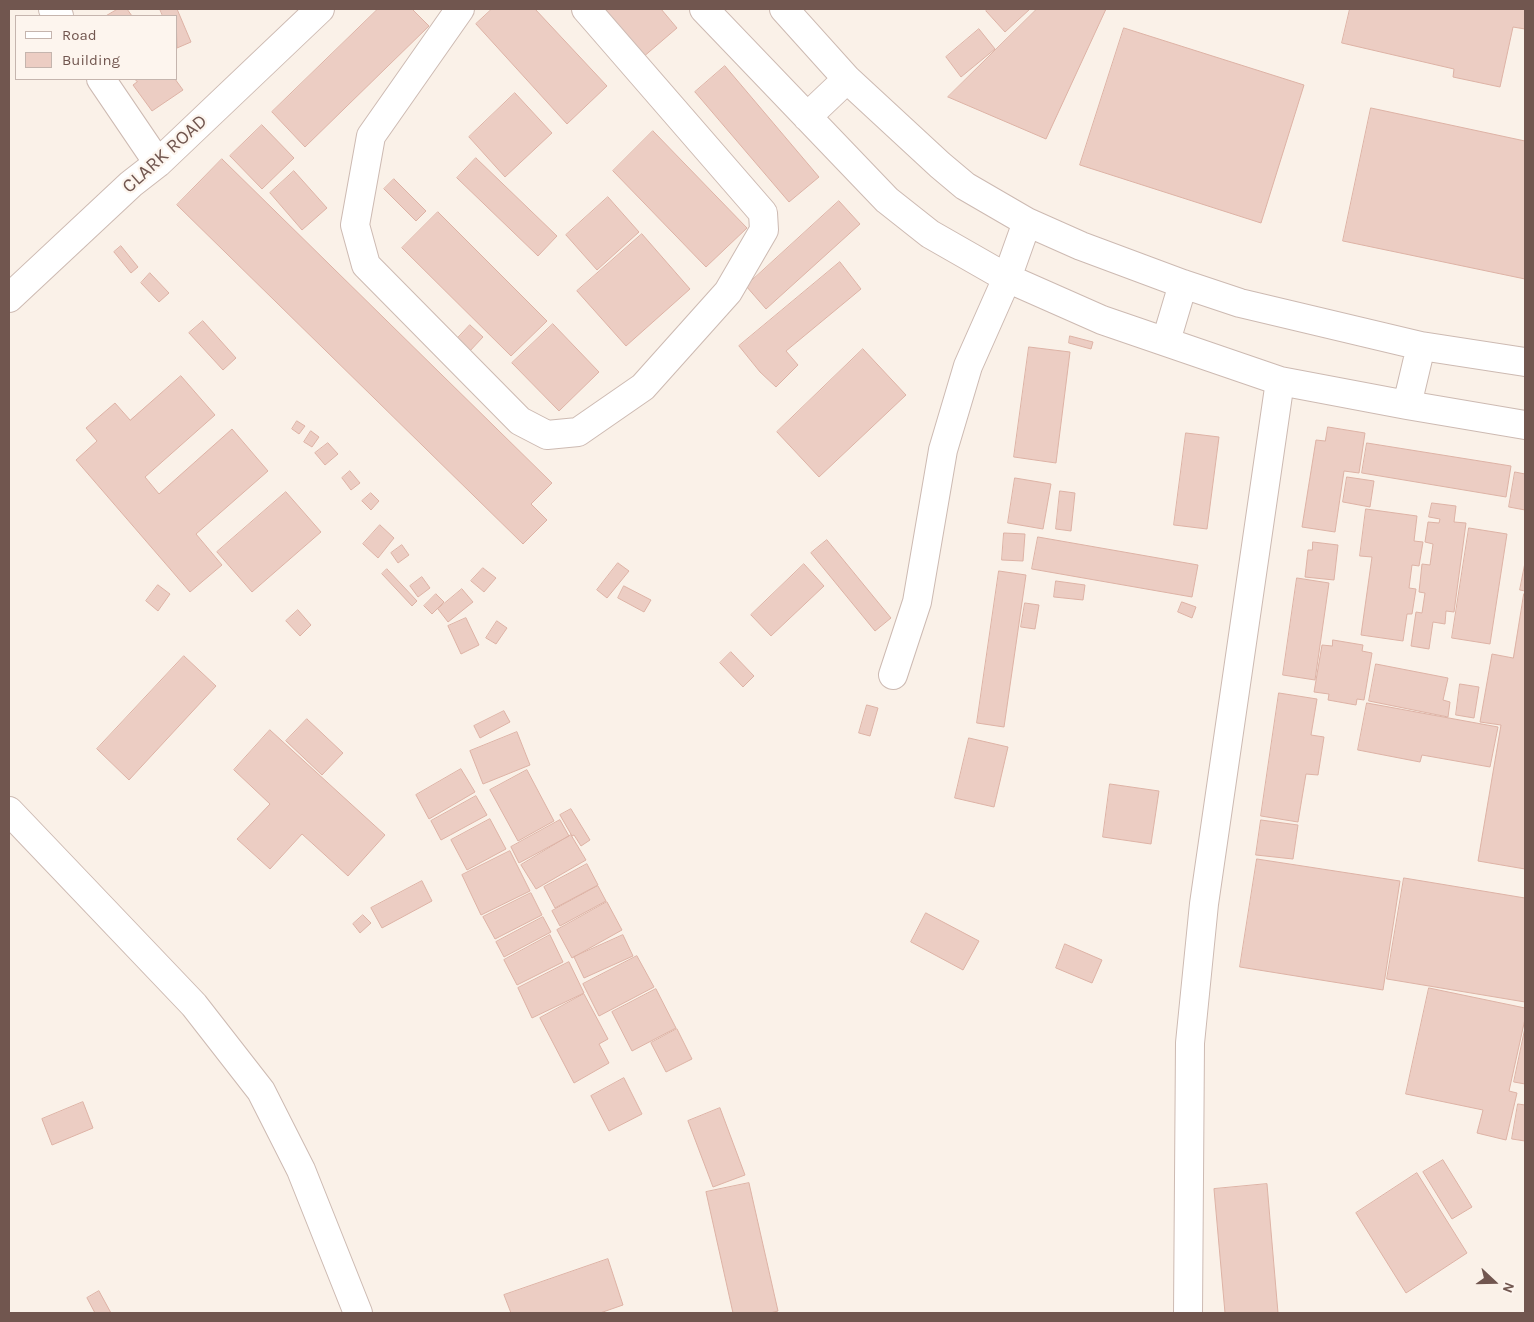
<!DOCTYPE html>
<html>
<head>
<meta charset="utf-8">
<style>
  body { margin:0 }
  #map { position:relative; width:1534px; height:1322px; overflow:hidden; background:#faf1e8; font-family:Karla,sans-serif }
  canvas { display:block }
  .frame { position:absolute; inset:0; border:10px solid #71564f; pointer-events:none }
  .legend { position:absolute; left:15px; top:15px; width:162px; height:65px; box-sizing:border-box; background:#fdf5ee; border:1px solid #c5b5ae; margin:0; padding:6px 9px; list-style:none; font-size:15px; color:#71564f }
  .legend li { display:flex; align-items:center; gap:10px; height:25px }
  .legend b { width:25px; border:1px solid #c5b5ae }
  .north { position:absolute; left:1469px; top:1257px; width:50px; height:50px; -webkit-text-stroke:4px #fdf5ee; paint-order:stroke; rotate:111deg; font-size:14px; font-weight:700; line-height:20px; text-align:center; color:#71564f }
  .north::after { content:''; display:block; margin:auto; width:18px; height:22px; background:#71564f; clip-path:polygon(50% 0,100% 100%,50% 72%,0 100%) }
</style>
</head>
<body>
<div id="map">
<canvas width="1534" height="1322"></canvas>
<div class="frame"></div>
<ul class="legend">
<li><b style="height:6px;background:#fff"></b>Road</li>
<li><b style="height:14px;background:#eccdc3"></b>Building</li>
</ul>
<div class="north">N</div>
</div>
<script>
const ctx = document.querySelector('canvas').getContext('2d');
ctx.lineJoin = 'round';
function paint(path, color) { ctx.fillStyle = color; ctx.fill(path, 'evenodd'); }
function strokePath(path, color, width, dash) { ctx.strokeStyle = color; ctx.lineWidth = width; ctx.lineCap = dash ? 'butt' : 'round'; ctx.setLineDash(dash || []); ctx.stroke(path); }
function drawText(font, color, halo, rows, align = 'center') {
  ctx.font = font + ' Karla,sans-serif'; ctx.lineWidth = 4.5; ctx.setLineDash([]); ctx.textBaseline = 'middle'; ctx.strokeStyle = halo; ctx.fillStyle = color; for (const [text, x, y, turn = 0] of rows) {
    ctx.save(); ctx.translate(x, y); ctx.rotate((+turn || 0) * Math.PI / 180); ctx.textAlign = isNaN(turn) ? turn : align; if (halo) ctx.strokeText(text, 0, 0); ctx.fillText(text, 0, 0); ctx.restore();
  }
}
const building = new Path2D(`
  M118 9H127L132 16H106Z
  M160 9H177L191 42 177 48 176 16H163Z
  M378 9H412L429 26 305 147 272 112Z
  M492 9H535L607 86 567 124 476 24Z
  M600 9H661L677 28 642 58Z
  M988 9H1030L1005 32 986 11Z
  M1037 9H1106L1046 139 948 97Z
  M1350 9H1525V29L1513 27 1500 87 1453 77 1454 69 1342 43Z
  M1124 28 1304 85 1261 223 1080 165Z
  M979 29 995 49 961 77 946 57Z
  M725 66 819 177 789 202 695 92Z
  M135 79H175L183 90 152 111 133 85 137 82Z
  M515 93 552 133 505 177 469 137Z
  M1371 108 1525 141V279L1343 241Z
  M262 125 294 158 262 189 230 156Z
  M653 131 747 228 706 267 613 171Z
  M476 158 557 236 538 256 457 178Z
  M222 159 552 483 531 504 547 520 523 544 177 205Z
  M294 171 327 208 302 230 270 193Z
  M394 179 426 211 416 221 384 189Z
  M608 197 639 232 597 270 566 235Z
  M839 201 860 224 766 309 746 286Z
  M438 212 547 321 511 356 402 248Z
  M642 234 690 289 626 346 577 291Z
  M121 246 138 267 131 273 114 252Z
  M840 262 861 289 786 351 798 365 776 387 760 372 739 346Z
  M150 273 169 293 159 302 141 283Z
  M203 321 236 358 223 370 189 333Z
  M553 324 599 372 559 411 512 363Z
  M470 325 483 337 468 353 455 341Z
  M1070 336 1093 342 1091 349 1069 343Z
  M1029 347 1070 352 1056 463 1014 457Z
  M863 349 906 395 819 477 777 432Z
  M181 376 215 415 145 477 159 494 232 429 268 471 196 534 222 565 190 592 76 460 97 441 86 428 115 403 130 420Z
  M297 421 305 426 299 434 292 429Z
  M1328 427 1365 433 1359 473 1344 471 1335 532 1302 527 1316 440 1325 441Z
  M311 431 319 437 312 447 304 442Z
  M1186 433 1219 437 1207 529 1174 525Z
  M328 443 338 454 325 465 315 453Z
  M1367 443 1511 466 1506 497 1362 473Z
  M350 471 360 483 351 490 342 478Z
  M1515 472 1525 474V510L1509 507Z
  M1347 477 1374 481 1370 507 1343 502Z
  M1015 478 1051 484 1043 529 1008 523Z
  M1060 491 1075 493 1071 531 1056 529Z
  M286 492 321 532 252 592 217 552Z
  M371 493 379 501 371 510 362 501Z
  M1432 503 1456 506 1454 522 1466 523 1454 612 1446 611 1445 624 1433 622 1429 649 1411 646 1416 612 1422 613 1425 593 1419 592 1422 564 1430 565 1433 544 1425 542 1428 522 1439 523 1440 519 1429 517Z
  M1366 509 1417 516 1414 541 1423 542 1419 566 1412 565 1409 588 1416 589 1412 614H1407L1403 641 1361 635 1372 557 1360 556Z
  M380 525 394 538 378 558 363 544Z
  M1469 528 1507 534 1490 644 1452 638Z
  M1004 533 1025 534 1023 561 1002 560Z
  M1038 537 1198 565 1192 597 1032 569Z
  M827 540 891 618 875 631 811 553Z
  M1313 542 1338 545 1334 580 1305 577 1308 550H1312Z
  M402 545 409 555 398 563 391 553Z
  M618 563 629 571 607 598 597 590Z
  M1525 563V591L1520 590Z
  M804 564 824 586 771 636 751 615Z
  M483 568 496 578 484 592 471 581Z
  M387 569 417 601 412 606 382 574Z
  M999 571 1026 575 1004 727 977 723Z
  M422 577 430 588 418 597 410 586Z
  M1297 578 1329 583 1315 680 1283 675Z
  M1056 581 1085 585 1083 600 1054 597Z
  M158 585 170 594 158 611 146 601Z
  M624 586 651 600 644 612 618 598Z
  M462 589 473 602 448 622 438 609Z
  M436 594 444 602 432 614 424 606Z
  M1524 594 1525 595V869L1478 861 1501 725 1480 722 1492 654 1513 658Z
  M1182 602 1196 607 1192 618 1178 612Z
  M1025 603 1039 605 1035 629 1021 627Z
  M298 610 311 625 300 636 286 621Z
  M466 618 479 645 461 654 448 626Z
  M497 621 507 628 496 644 486 638Z
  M1333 640 1363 645 1362 651 1372 653 1364 700 1357 699 1356 705 1328 700 1329 694 1314 692 1322 645 1332 646Z
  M731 652 754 676 743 687 720 663Z
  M184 656 216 686 129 780 97 749Z
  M1376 664 1448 678 1443 700 1450 702 1448 717 1369 701Z
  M1460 684 1479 687 1474 718 1456 715Z
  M1279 693 1317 699 1311 735 1324 737 1318 775 1306 774 1298 822 1261 816Z
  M1367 703 1498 727 1490 767 1422 755 1420 762 1358 750Z
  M867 705 878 708 870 736 859 733Z
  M504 711 510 722 480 738 474 726Z
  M307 719 343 753 322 775 286 741Z
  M270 730 385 835 348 876 302 834 270 869 237 839 270 804 234 770Z
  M517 732 530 765 483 784 470 751Z
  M969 738 1008 747 994 807 955 798Z
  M461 769 475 792 429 819 416 795Z
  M527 770 554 821 518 841 490 790Z
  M1110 784 1159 791 1151 844 1103 837Z
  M476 796 487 815 441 840 431 821Z
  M571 809 590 840 581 846 574 835 572 836 560 815Z
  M490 819 506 849 467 870 451 840Z
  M560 820 569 836 519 863 511 847Z
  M1261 820 1298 825 1293 859 1256 855Z
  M571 835 586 860 536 889 521 865Z
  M510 851 530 891 481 915 462 875Z
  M1257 859 1400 881 1383 990 1240 967Z
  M587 864 598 885 555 908 544 887Z
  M1404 878 1525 898V1002L1387 979Z
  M422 881 432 901 382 928 371 908Z
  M598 886 606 901 560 926 552 911Z
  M531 893 542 915 495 939 483 917Z
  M607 902 622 930 572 958 557 930Z
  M926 913 979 941 963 970 911 942Z
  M363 915 371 923 360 933 353 924Z
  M543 917 551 932 504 957 496 942Z
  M550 935 563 962 517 985 504 960Z
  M623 935 633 956 584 978 574 957Z
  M1065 944 1102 960 1092 983 1056 968Z
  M637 956 654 987 599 1016 583 984Z
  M569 962 584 993 532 1018 518 988Z
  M1429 988 1525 1008V1019L1509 1091 1517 1093 1506 1140 1477 1133 1483 1110 1406 1094Z
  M656 989 676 1028 632 1051 612 1012Z
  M584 994 608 1039 599 1044 609 1063 574 1083 540 1018Z
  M1525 1028V1084L1514 1082Z
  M677 1029 692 1059 666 1072 651 1043Z
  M624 1078 642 1114 609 1131 591 1096Z
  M83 1102 93 1128 52 1145 42 1119Z
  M1518 1104 1525 1105V1141L1512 1139Z
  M720 1108 745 1175 713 1187 688 1121Z
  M1443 1160 1472 1207 1452 1219 1423 1172Z
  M1417 1173 1467 1253 1406 1293 1356 1213Z
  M749 1183 778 1311 770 1313H733L706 1192Z
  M1267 1184 1278 1313H1225L1214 1189Z
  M608 1259 623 1305 600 1313H511L504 1295Z
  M99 1291 111 1313H95L87 1298Z`);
paint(building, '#eccdc3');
strokePath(building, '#ddb2a5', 1);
const minor = new Path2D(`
  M53 9 59 16
  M460 9 371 136 355 225 366 265 520 421 547 435 578 432 643 387 728 292 764 230 763 213 586 9
  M704 9 887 200 930 234 1007 278 1102 320 1280 381 1407 405 1525 425
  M784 9 847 79 940 165 965 186 1027 222 1081 246 1183 284 1240 303 1421 346 1525 362
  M101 79 158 163
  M807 117 847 79
  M9 298 131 184 158 163 320 9
  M1166 341 1183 284
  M1407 405 1421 346
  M893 675 917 602 943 450 968 366 1007 278 1027 222
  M9 811 194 1005 261 1091 301 1170 358 1313
  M1188 1313 1190 1043 1204 904 1280 381`);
strokePath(minor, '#cdbab2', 30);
strokePath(minor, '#fff', 28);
drawText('19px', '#71564f', '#fdf5ee', [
  ["CLARK ROAD",165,154,-42]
]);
</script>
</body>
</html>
